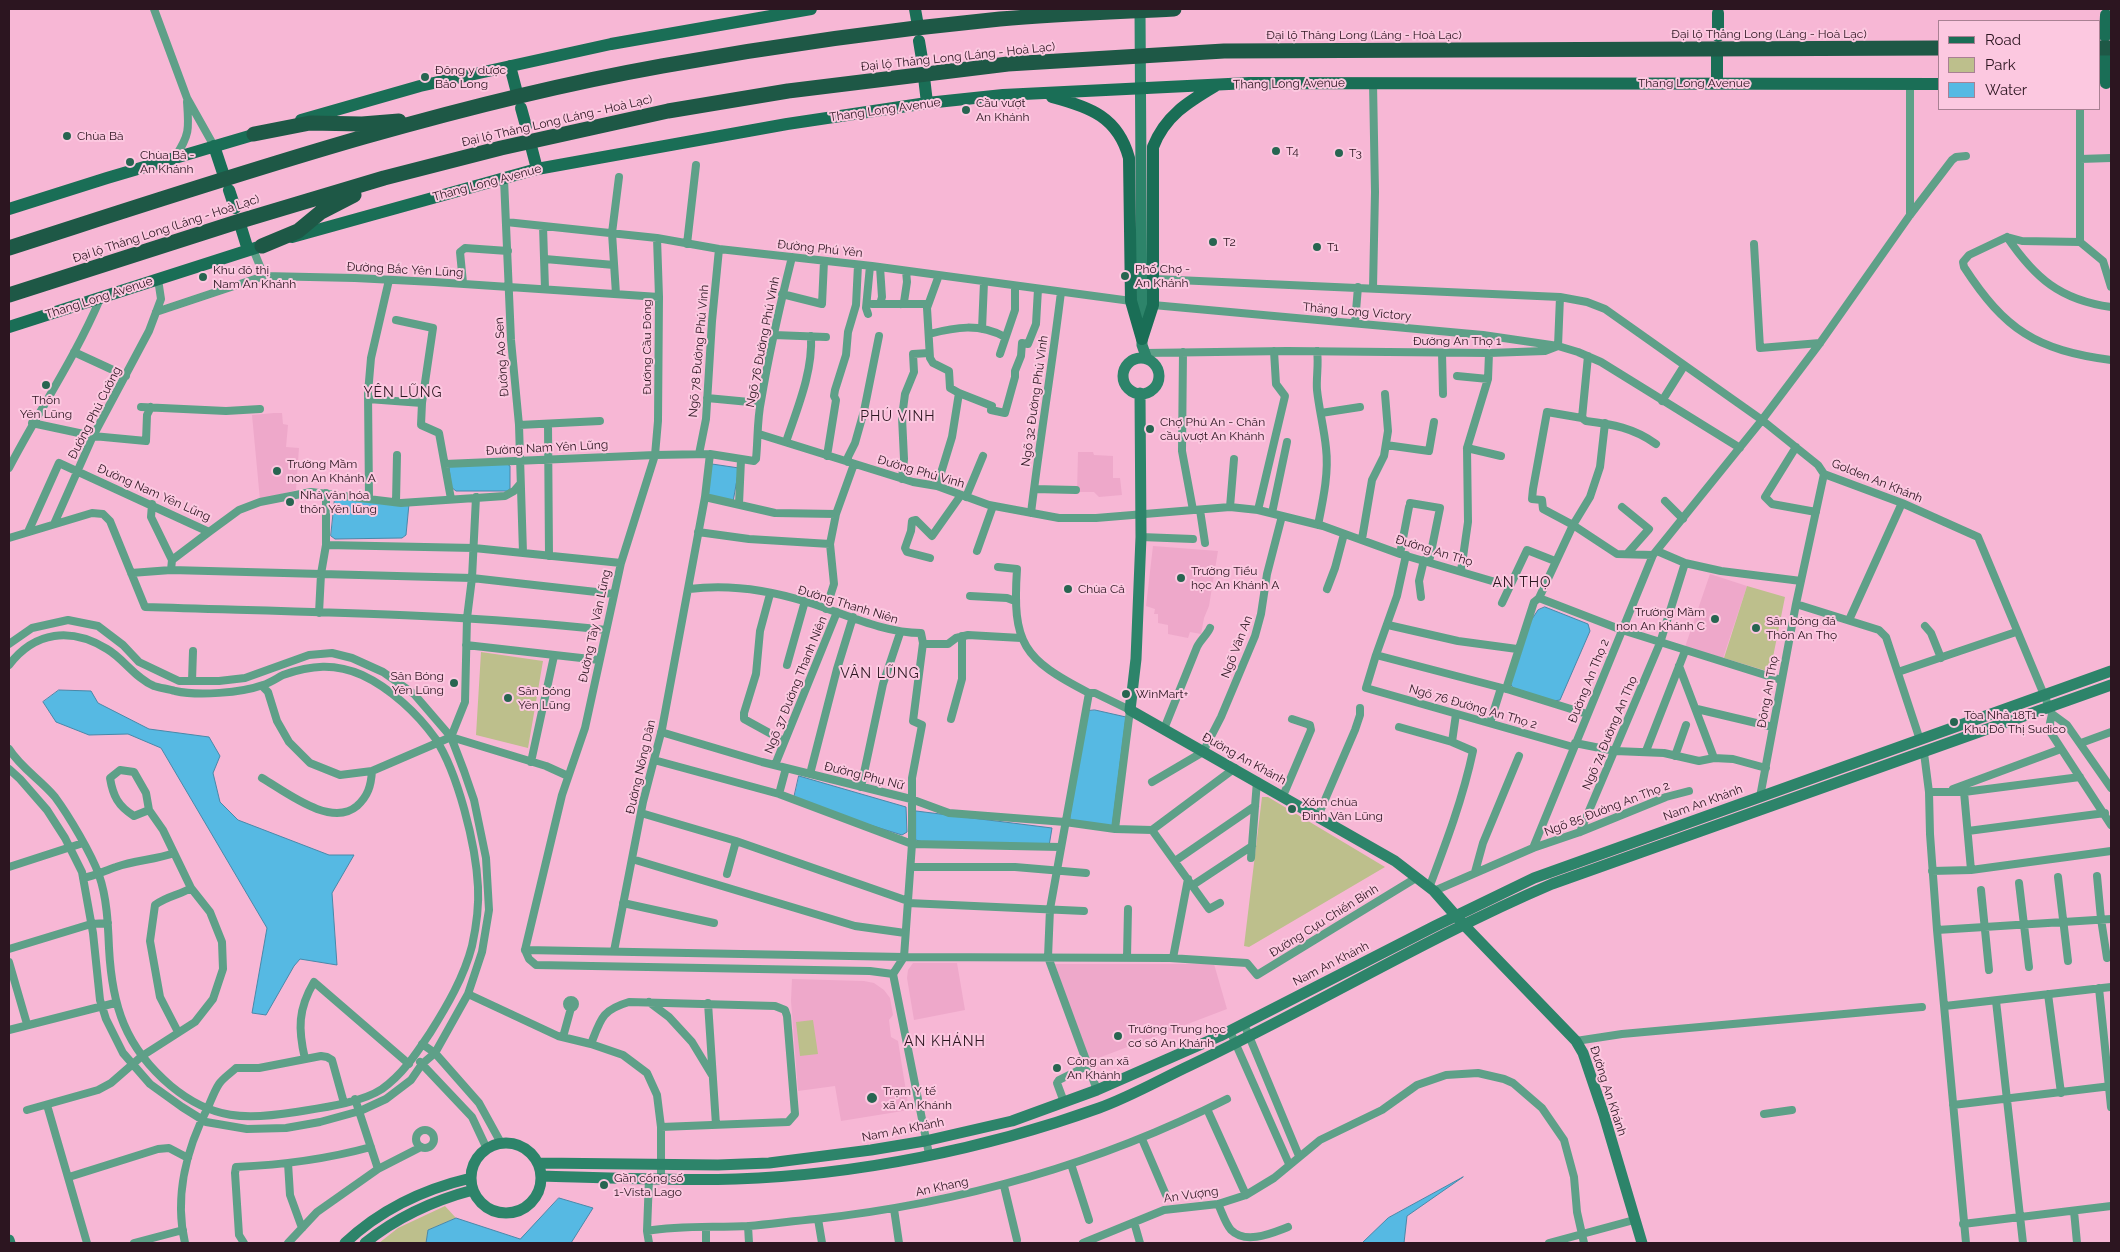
<!DOCTYPE html>
<html>
<head>
<meta charset="utf-8">
<style>
  body { margin:0 }
  #map { position:relative; width:2120px; height:1252px; overflow:hidden; background:#f7b7d5; font-family:Raleway,sans-serif }
  canvas { display:block }
  .frame { position:absolute; inset:0; border:10px solid #2c1520; pointer-events:none }
  .legend { position:absolute; left:1938px; top:20px; width:162px; height:90px; box-sizing:border-box; background:#fcc8e0; border:1px solid #a98093; margin:0; padding:6px 9px; list-style:none; font-size:15px; color:#2c1520 }
  .legend li { display:flex; align-items:center; gap:10px; height:25px }
  .legend b { width:25px; border:1px solid #a98093 }
</style>
</head>
<body>
<div id="map">
<canvas width="2120" height="1252"></canvas>
<div class="frame"></div>
<ul class="legend">
<li><b style="height:6px;background:#1a6e56"></b>Road</li>
<li><b style="height:14px;background:#bdbf8c"></b>Park</li>
<li><b style="height:14px;background:#56b9e3"></b>Water</li>
</ul>
</div>
<script>
const ctx = document.querySelector('canvas').getContext('2d');
ctx.lineJoin = 'round';
function paint(path, color) { ctx.fillStyle = color; ctx.fill(path, 'evenodd'); }
function strokePath(path, color, width, dash) { ctx.strokeStyle = color; ctx.lineWidth = width; ctx.lineCap = dash ? 'butt' : 'round'; ctx.setLineDash(dash || []); ctx.stroke(path); }
function drawText(font, color, halo, rows, align = 'center') {
  ctx.font = font + ' Raleway,sans-serif'; ctx.lineWidth = 4; ctx.setLineDash([]); ctx.textBaseline = 'middle'; ctx.strokeStyle = halo; ctx.fillStyle = color; for (const [text, x, y, turn = 0] of rows) {
    ctx.save(); ctx.translate(x, y); ctx.rotate((+turn || 0) * Math.PI / 180); ctx.textAlign = isNaN(turn) ? turn : align; if (halo) ctx.strokeText(text, 0, 0); ctx.fillText(text, 0, 0); ctx.restore();
  }
}
paint(new Path2D(`
  M274 413H282L283 424 288 425 286 447 299 448 296 490 260 500 252 415Z
  M1078 452H1093L1094 455 1113 456V478H1120L1122 495 1099 497 1094 492H1077Z
  M1153 546 1218 551 1209 606 1204 618 1201 634 1190 632 1188 638 1168 634V625L1158 623V614H1154L1155 609 1146 606Z
  M1710 574 1747 586 1723 658 1685 647Z
  M913 963H957L965 1010 914 1020 907 978 908 970Z
  M1052 964H1214L1227 1009 1088 1062Z
  M792 979 864 981 874 983 884 990 890 998 893 1015 889 1020 891 1037 898 1041 909 1110 841 1121 835 1086 798 1091 791 1001Z`), '#eea8ca');
paint(new Path2D(`
  M1747 586 1785 597 1770 672 1724 658Z
  M481 652 543 661 528 748 476 735Z
  M1262 797H1268L1385 867 1249 947 1244 946Z
  M813 1020 818 1054 800 1056 796 1022Z
  M445 1206 456 1218 428 1230 426 1243H379L398 1228Z`), '#bdbf8c');
const water = new Path2D(`
  M507 464 510 466V489L507 491H456L451 487 449 467Z
  M712 464 739 468 733 502 707 496Z
  M335 498 409 504 406 535 402 538 335 539 331 536Z
  M1545 607 1588 624 1590 631 1560 700 1554 701 1513 688 1510 683 1530 622 1538 610Z
  M59 690 91 691 98 703 149 729 209 737 220 756 213 773 220 802 238 820 329 855H354L332 893 337 965 300 959 294 966 266 1015 252 1013 267 928 161 748 128 734 89 735 56 722 43 702Z
  M1095 710 1126 717 1112 828 1069 823 1083 721 1087 711Z
  M799 776 906 807 907 832 902 835 809 806 794 798Z
  M916 811 1052 828 1049 846 923 842 916 840Z
  M1463 1177 1407 1216 1404 1243H1362L1388 1218Z
  M559 1198 593 1208 571 1243H426L428 1230 456 1218 520 1239Z`);
paint(water, '#56b9e3');
strokePath(water, '#4988a8', 1);
strokePath(new Path2D(`
  M154 9 187 98 214 146
  M1910 83V215
  M2080 109V242L2103 261 2111 287
  M175 157C190 135 189 128 187 102
  M2080 159 2111 158
  M504 179 511 340 519 425 523 553
  M506 222 657 238 719 249 872 266 1131 301
  M543 226 545 289
  M2007 237C2035 278 2060 300 2111 307
  M2080 242 2022 241 2007 237 1969 255 1963 262 1964 267C2005 330 2036 350 2111 360
  M687 244 696 165
  M1754 244 1760 348 1820 343
  M253 249 264 276
  M545 259 614 265
  M880 267 882 297 880 304
  M939 275 927 308 930 358 933 363 949 371 950 388 959 393 992 406 991 410 1005 413 1015 377V371L1021 356 1022 343 1028 344 1036 324 1038 289
  M1154 279 1560 297 1587 302 1605 309 1762 420 1818 465 1824 474 1902 503 1978 537 2052 714 2067 725 2111 788
  M463 283 460 252 465 248 508 251
  M1373 288 1375 192 1373 83
  M616 294 612 233 619 177
  M782 294 822 304 824 261
  M872 304H928
  M901 304 904 302 907 282 906 271
  M1153 305 1483 335 1558 346 1560 297
  M156 312 264 276 355 278 434 282 659 297
  M868 314 866 308 870 266
  M396 320 433 328 422 403 421 425 439 433 451 499
  M1355 323 1358 287
  M982 329 984 282
  M929 334C956 327 979 323 1005 337
  M774 335 826 337
  M1317 351C1319 365 1316 377 1317 390 1319 409 1324 428 1326 448 1329 473 1323 500 1318 525
  M74 352 126 376
  M1183 352 1182 451 1193 510
  M1145 353 1287 351 1489 353 1545 351 1558 346 1578 352 1601 362 1740 448
  M1442 353 1443 394
  M1000 354 1015 310V286
  M1457 376 1488 379 1489 353
  M707 398 760 403
  M368 399 422 403
  M1662 401 1684 366
  M141 407 226 411 260 409
  M1321 413 1360 407
  M1582 418 1588 356
  M32 423 93 436 146 441 147 415 151 407
  M548 424 549 556
  M519 425 600 421
  M759 434 913 482 937 486 989 505 1059 518H1096L1230 507 1258 510 1323 526 1400 554 1509 586
  M786 442C797 409 813 372 811 336
  M1386 445 1429 451 1434 422
  M1796 447 1765 497 1772 504 1816 512
  M1467 448 1488 379
  M699 454 706 419 712 321 719 249
  M827 456 836 400 834 396 835 390 846 355 848 332 856 305 858 265
  M848 462V457L855 443 864 411 879 336
  M445 464 655 455 710 454 754 461 756 459C758 440 757 420 761 401 769 353 780 305 792 257
  M9 468C38 412 75 358 100 299
  M902 479 904 459 902 417 905 394 914 372 913 354 929 353
  M937 486 952 437 959 393
  M1034 489 1076 490
  M705 497 775 513 836 514
  M966 497 983 456
  M369 498 368 393 371 358 389 280
  M1665 501 1683 519
  M396 502 397 455
  M1410 503 1440 508 1429 562
  M152 504 151 517 172 560 209 532
  M739 504 741 460
  M1230 507 1234 459
  M1622 507 1649 529 1627 554
  M1200 510 1205 543
  M1258 510 1285 396 1276 384 1274 351
  M1031 513C1040 439 1052 366 1061 292
  M1272 513 1287 442
  M54 524 93 436 149 331 161 299 158 279
  M28 532 59 463 209 532 239 510 260 502 311 492 401 503 505 496 514 491 520 484
  M698 532 749 539 830 544
  M1141 537 1193 539
  M9 538 92 513 103 514 110 521 145 607C299 612 453 613 606 630
  M1362 539 1372 480 1384 456 1388 431 1385 394
  M326 545 474 548 621 563
  M977 551 993 506
  M1657 551 1685 563 1721 571 1801 581
  M1400 554 1409 507
  M1406 555 1397 596 1376 655 1366 688 1573 747
  M1653 555 1617 554 1573 525 1543 509 1542 500 1532 499 1533 489 1547 412 1582 418 1586 421C1612 424 1634 428 1656 444
  M930 558 907 552 905 548 911 531 912 521 916 520 932 536 961 495
  M172 560 171 570 472 578 614 594
  M998 567 1017 569C1012 644 1023 659 1089 693H1095L1130 710 1115 829
  M1461 571 1468 522 1467 448 1501 456
  M131 573 171 570
  M689 589C728 584 769 590 807 602 843 613 883 633 921 633L923 643 926 644H948L956 638 968 635 1021 638
  M1327 589 1335 568 1344 534
  M770 594 760 631 756 674 744 713V719L784 741
  M970 596 1007 598 1015 601
  M1421 597 1419 581 1424 560
  M1539 598 1622 630 1781 680
  M1502 603 1527 550 1555 561
  M1796 604 1879 630 1886 637 1920 740
  M826 609 834 584 830 544 836 514 854 464
  M319 613 321 574 326 545V493
  M1849 620 1902 503
  M1388 625 1458 641 1517 649
  M1925 626 1931 633 1941 658
  M923 643 913 721 922 725 912 778V844L904 957 893 974 929 1154
  M9 644 32 628 68 620 98 626 123 645 139 662 179 681H219L245 678 309 655 332 653 352 658 383 672 414 694 451 737 464 771 474 800 486 858 489 910 482 952 468 994 435 1053 422 1064 411 1080 386 1099 360 1111 320 1122 286 1128 247 1129 206 1122 182 1107 150 1084 123 1053 106 1019 100 1000 93 933 82 872 65 838 47 810 20 779 9 769
  M466 645 599 660
  M1376 655 1510 690 1587 714
  M9 665C35 631 71 627 107 649 124 659 135 678 154 686 160 688 169 689 175 691 198 696 241 693 263 685 270 683 277 678 283 675 311 665 335 663 362 675 390 688 417 713 435 738 458 773 476 845 478 887 479 906 476 928 472 946 464 977 447 1006 430 1033 416 1054 403 1074 382 1089 361 1103 321 1108 296 1112 246 1120 212 1120 171 1086 125 1047 112 1006 109 948 108 924 107 898 99 875 91 853 69 816 55 797 41 780 21 768 9 749
  M787 665 805 601
  M1679 666 1714 758
  M1898 672 2016 632
  M192 681 193 651
  M262 686 268 692 277 721 289 742 310 763 340 775 372 771 451 737 546 766 568 776
  M1506 689 1534 602 1539 598 1573 525 1590 497 1600 467 1605 423
  M1089 693 1050 909 1048 957 1097 1090
  M1697 709 1773 727
  M2052 714 2050 723 2051 733 2111 825
  M951 719 962 679V636
  M1490 723 1501 688
  M1399 727 1452 742
  M1164 729 1197 647C1201 639 1207 635 1210 628
  M661 732 762 762 911 799 949 813 1065 822 1115 829 1152 830 1235 768
  M451 737 465 702 467 618 472 578 476 497
  M1575 743 1615 751 1664 753 1699 761 1714 758 1733 759 1766 768
  M2081 743 2111 732
  M1646 751 1685 651
  M1924 753 1929 792 1930 834 1937 930 1966 1243
  M1675 756 1686 725
  M654 760 779 794 912 844 1060 847
  M531 762 554 656
  M775 765 837 612
  M810 774 837 669 853 617
  M262 778C286 792 331 828 357 806 368 796 371 786 372 771
  M1152 782 1203 752 1221 717 1255 636 1261 614 1267 574 1282 516
  M861 787 883 684 900 633
  M1953 789 2061 749
  M1929 792H1964L2080 777
  M1964 792 1971 870
  M779 794 786 768
  M1283 796 1311 730 1310 725 1292 719
  M1760 797 1796 604 1824 474
  M641 813 736 841 908 901
  M1318 816 1355 730 1360 715V708
  M1152 830 1209 909 1220 903
  M1968 831 2105 813
  M1580 832 1660 643 1685 563
  M1533 848 1653 555 1762 420 1820 343 1910 215 1952 160 1956 157 1966 156
  M1251 858 1257 781
  M632 859 855 926 905 933
  M1175 861 1255 806
  M9 867 83 843
  M911 867H1015L1086 873
  M1932 871 1971 870 2111 851
  M1475 872 1483 843 1519 756
  M727 874 736 841
  M2097 876 2101 919 2107 958
  M2058 877 2068 961
  M83 878C95 876 104 871 116 867 135 860 155 860 174 853
  M2019 883 2029 967
  M1193 885 1252 846
  M1429 888C1446 843 1463 798 1473 751L1452 742 1456 714
  M1981 890 1989 970
  M1434 891 1533 848 1580 832 1666 797 1689 791
  M623 903 714 923
  M908 903 1084 911
  M1937 930 2111 919
  M9 949 91 924 108 923
  M525 950 904 957 1170 958 1247 963 1257 975 1416 878
  M525 950 562 795 585 728 621 563 655 455 658 421 659 297 657 238
  M525 950 529 959 536 965 870 971 893 974
  M614 951 643 802 662 729 705 497 710 454
  M1127 958 1128 909
  M1173 958 1188 879
  M9 962 27 1024
  M2099 988 2111 1107
  M468 994 558 1036 591 1044 623 1055 647 1073 657 1095 661 1127V1180
  M2048 994 2061 1093
  M567 1004a4 4 0 1 1 8 0a4 4 0 1 1-8 0Z
  M1996 1001 2023 1243
  M649 1002 669 1017 692 1042 712 1075
  M708 1003 716 1125
  M1945 1006 2111 987
  M1244 1024 1299 1156
  M9 1030 115 1003
  M1230 1031 1289 1164
  M178 1032 160 997 150 941 155 905C167 896 180 895 191 888
  M563 1037 571 1008
  M1576 1041 1622 1034 1922 1007
  M422 1044 435 1053 479 1103 501 1143
  M591 1044C601 1018 602 1010 629 1002L775 1006 785 1010 787 1016 795 1114 788 1122 661 1127
  M305 1059C298 1029 298 1009 314 982L409 1064
  M420 1062 472 1117 487 1149
  M355 1099 378 1169
  M1064 1102 1057 1083 1059 1080 1087 1066
  M47 1105 87 1243
  M1953 1105 2111 1086
  M1207 1109 1246 1195
  M27 1110 98 1090 111 1083 142 1056 195 1022 213 999 223 969 222 942 210 912 191 888 163 830 149 810 146 793 134 772 120 770 110 778C113 796 118 806 134 816L149 810
  M1764 1114 1792 1110
  M416 1139a9 9 0 1 1 18 0a9 9 0 1 1-18 0Z
  M1142 1139 1166 1195
  M288 1163 290 1195 302 1228
  M1071 1164 1089 1220
  M69 1177 158 1149 169 1148 188 1158
  M649 1179 647 1231 649 1243
  M1004 1186 1017 1240
  M1218 1204C1222 1212 1225 1223 1231 1230 1246 1245 1272 1233 1288 1227
  M894 1209 899 1243
  M2074 1211 2077 1243
  M818 1219 822 1243
  M1134 1222 1140 1243
  M1963 1224 2111 1206
  M748 1226 749 1243
  M706 1227V1243
  M647 1231C681 1225 715 1228 749 1226 771 1224 794 1221 816 1219 962 1203 1096 1165 1227 1099
  M134 1243 183 1230
  M185 1243C174 1196 187 1147 209 1105 212 1098 215 1090 219 1084 223 1078 231 1073 236 1068H259L321 1056 327 1057 332 1060 344 1103
  M244 1243 239 1235 235 1173 236 1167C282 1165 327 1159 371 1147
  M288 1243 317 1212 378 1169 421 1147
  M1083 1243 1164 1210 1218 1204 1246 1195 1274 1178 1320 1140 1382 1110 1417 1085 1446 1075 1478 1073 1504 1079 1513 1083 1542 1108 1564 1140 1574 1177 1577 1212 1584 1243
  M1549 1243 1634 1220`), '#5ea088', 8);
strokePath(new Path2D(`
  M1140 9 1142 345 1147 359
  M1123 376a18 18 0 1 1 36 0a18 18 0 1 1-36 0Z
  M1140 393 1141 537 1136 659 1130 710 1395 861 1434 891 1464 925 1576 1041 1583 1053 1604 1115 1642 1243
  M471 1178a35 35 0 1 1 70 0a35 35 0 1 1-70 0Z
  M539 1163 718 1165 769 1163 871 1150 925 1141 1012 1121 1097 1090 1220 1036 1435 926 1534 878 2111 671
  M542 1176C607 1178 671 1181 736 1179 857 1175 985 1149 1099 1108 1130 1097 1161 1079 1191 1065 1313 1007 1428 937 1552 884L2111 685
  M9 1240 10 1243
  M345 1243C381 1209 424 1189 471 1178
  M365 1243C396 1218 435 1200 473 1190`), '#2d846a', 11);
strokePath(new Path2D(`
  M915 9 918 26
  M1718 36V13
  M2105 36 2106 15
  M919 41 922 59
  M2105 49 2106 83
  M510 66 517 93
  M924 77 927 103
  M1717 83V52
  M1052 97C1090 107 1118 117 1129 158L1131 301 1142 339
  M521 108 526 126
  M301 120 420 86 611 44 811 9
  M530 142 537 169
  M214 146 223 173
  M229 190 235 208
  M9 209 107 178 263 132
  M240 224 248 250
  M292 237 537 169 787 124 927 103 1003 95 1249 83 1939 84
  M9 327 271 243
  M1142 339 1153 305V147C1165 116 1188 102 1215 86`), '#1a6e56', 12);
strokePath(new Path2D(`
  M2099 48H2111
  M254 134 310 123 362 124 399 121
  M262 246 298 231 321 212 354 195
  M9 248C224 179 439 106 662 66 773 46 887 30 1000 19 1058 14 1116 12 1174 9
  M9 295 237 222 384 178 501 148 668 111 788 91 1008 64 1224 51 1939 48`), '#1e5846', 15);
for (const [x, y, r, color] of [
  [425,77,5,"#276551"],
  [966,110,5,"#276551"],
  [67,136,5,"#276551"],
  [1276,151,5,"#276551"],
  [1339,153,5,"#276551"],
  [130,162,5,"#276551"],
  [1213,242,5,"#276551"],
  [1317,247,5,"#276551"],
  [1125,276,5,"#276551"],
  [203,277,5,"#276551"],
  [46,385,5,"#276551"],
  [1150,429,5,"#276551"],
  [277,471,5,"#276551"],
  [290,502,5,"#276551"],
  [1181,578,5,"#276551"],
  [1068,589,5,"#276551"],
  [1715,619,5,"#276551"],
  [1756,628,5,"#276551"],
  [454,683,5,"#276551"],
  [1126,694,5,"#276551"],
  [508,698,5,"#276551"],
  [1954,722,5,"#276551"],
  [1292,809,5,"#276551"],
  [1118,1036,5,"#276551"],
  [1057,1068,5,"#276551"],
  [872,1098,6,"#276551"],
  [604,1185,5,"#276551"]
]) { const dot = new Path2D(); dot.arc(x, y, r, 0, 2 * Math.PI); ctx.fillStyle = color; ctx.fill(dot); strokePath(dot, '#fcc8e0', 2); }
drawText('12px', '#2c1520', '#fcc8e0', [
  ["Đại lộ Thăng Long (Láng - Hoà Lạc)",1769,34],
  ["Đại lộ Thăng Long (Láng - Hoà Lạc)",1364,35],
  ["Đại lộ Thăng Long (Láng - Hoà Lạc)",958,57,-6],
  ["Thang Long Avenue",1694,83],
  ["Thang Long Avenue",1289,84,-1],
  ["Thang Long Avenue",885,110,-8],
  ["Đại lộ Thăng Long (Láng - Hoà Lạc)",557,121,-13],
  ["Thang Long Avenue",487,183,-15],
  ["Đại lộ Thăng Long (Láng - Hoà Lạc)",166,229,-18],
  ["Đường Phú Yên",820,249,6],
  ["Đường Bắc Yên Lũng",405,270,3],
  ["Thang Long Avenue",99,298,-18],
  ["Thăng Long Victory",1357,312,5],
  ["Đường An Thọ 1",1457,341],
  ["Ngõ 76 Đường Phú Vinh",763,342,-79],
  ["Đường Cầu Đông",647,347,-90],
  ["Ngõ 78 Đường Phú Vinh",699,351,-85],
  ["Đường Ao Sen",502,357,-94],
  ["Ngõ 32 Đường Phú Vinh",1035,401,-82],
  ["Đường Phú Cường",95,413,-63],
  ["Đường Nam Yên Lũng",547,448,-3],
  ["Đường Phú Vinh",921,472,16],
  ["Golden An Khánh",1877,481,22],
  ["Đường Nam Yên Lũng",154,493,24],
  ["Đường An Thọ",1434,551,17],
  ["Đường Thanh Niên",848,605,17],
  ["Đường Tây Vân Lũng",595,626,-78],
  ["Ngõ Vân An",1237,647,-69],
  ["Đường An Thọ 2",1589,681,-68],
  ["Ngõ 37 Đường Thanh Niên",796,685,-68],
  ["Đông An Thọ",1768,692,-80],
  ["Ngõ 76 Đường An Thọ 2",1473,707,16],
  ["Ngõ 74 Đường An Thọ",1610,733,-67],
  ["Đường An Khánh",1244,759,29],
  ["Đường Nông Dân",641,767,-77],
  ["Đường Phụ Nữ",864,776,14],
  ["Nam An Khánh",1703,803,-20],
  ["Ngõ 85 Đường An Thọ 2",1607,809,-21],
  ["Đường Cựu Chiến Binh",1324,921,-32],
  ["Nam An Khánh",1331,964,-27],
  ["Đường An Khánh",1608,1091,72],
  ["Nam An Khánh",903,1130,-11],
  ["An Khang",942,1187,-12],
  ["An Vượng",1191,1195,-8]
]);
drawText('12px', '#2c1520', '#fcc8e0', [
  ["Đông y dược",435,70],
  ["Bảo Long",435,84],
  ["Cầu vượt",976,103],
  ["An Khánh",976,117],
  ["Chùa Bà",77,136],
  ["T4",1286,151],
  ["T3",1349,153],
  ["Chùa Bà -",140,155],
  ["An Khánh",140,169],
  ["T2",1223,242],
  ["T1",1327,247],
  ["Phố Chợ -",1135,269],
  ["An Khánh",1135,283],
  ["Khu đô thị",213,270],
  ["Nam An Khánh",213,284],
  ["Thôn",46,400,"center"],
  ["Yên Lũng",46,414,"center"],
  ["Chợ Phú An - Chân",1160,422],
  ["cầu vượt An Khánh",1160,436],
  ["Trường Mầm",287,464],
  ["non An Khánh A",287,478],
  ["Nhà văn hóa",300,495],
  ["thôn Yên lũng",300,509],
  ["Trường Tiểu",1191,571],
  ["học An Khánh A",1191,585],
  ["Chùa Cả",1078,589],
  ["Trường Mầm",1705,612,"right"],
  ["non An Khánh C",1705,626,"right"],
  ["Sân bóng đá",1766,621],
  ["Thôn An Thọ",1766,635],
  ["Sân Bóng",444,676,"right"],
  ["Yên Lũng",444,690,"right"],
  ["Sân bóng",518,691],
  ["Yên Lũng",518,705],
  ["WinMart+",1136,694],
  ["Tòa Nhà 18T1 -",1964,715],
  ["Khu Đô Thị Sudico",1964,729],
  ["Xóm chùa",1302,802],
  ["Đình Vân Lũng",1302,816],
  ["Trường Trung học",1128,1029],
  ["cơ sở An Khánh",1128,1043],
  ["Công an xã",1067,1061],
  ["An Khánh",1067,1075],
  ["Trạm Y tế",883,1091],
  ["xã An Khánh",883,1105],
  ["Gần cổng số",614,1178],
  ["1-Vista Lago",614,1192]
], 'left');
ctx.letterSpacing = '1px';
drawText('14px', '#2c1520', '#fcc8e0', [
  ["YÊN LŨNG",403,393],
  ["PHÚ VINH",898,417],
  ["AN THỌ",1522,583],
  ["VÂN LŨNG",880,674],
  ["AN KHÁNH",945,1042]
]);
ctx.letterSpacing = '0px';
</script>
</body>
</html>
